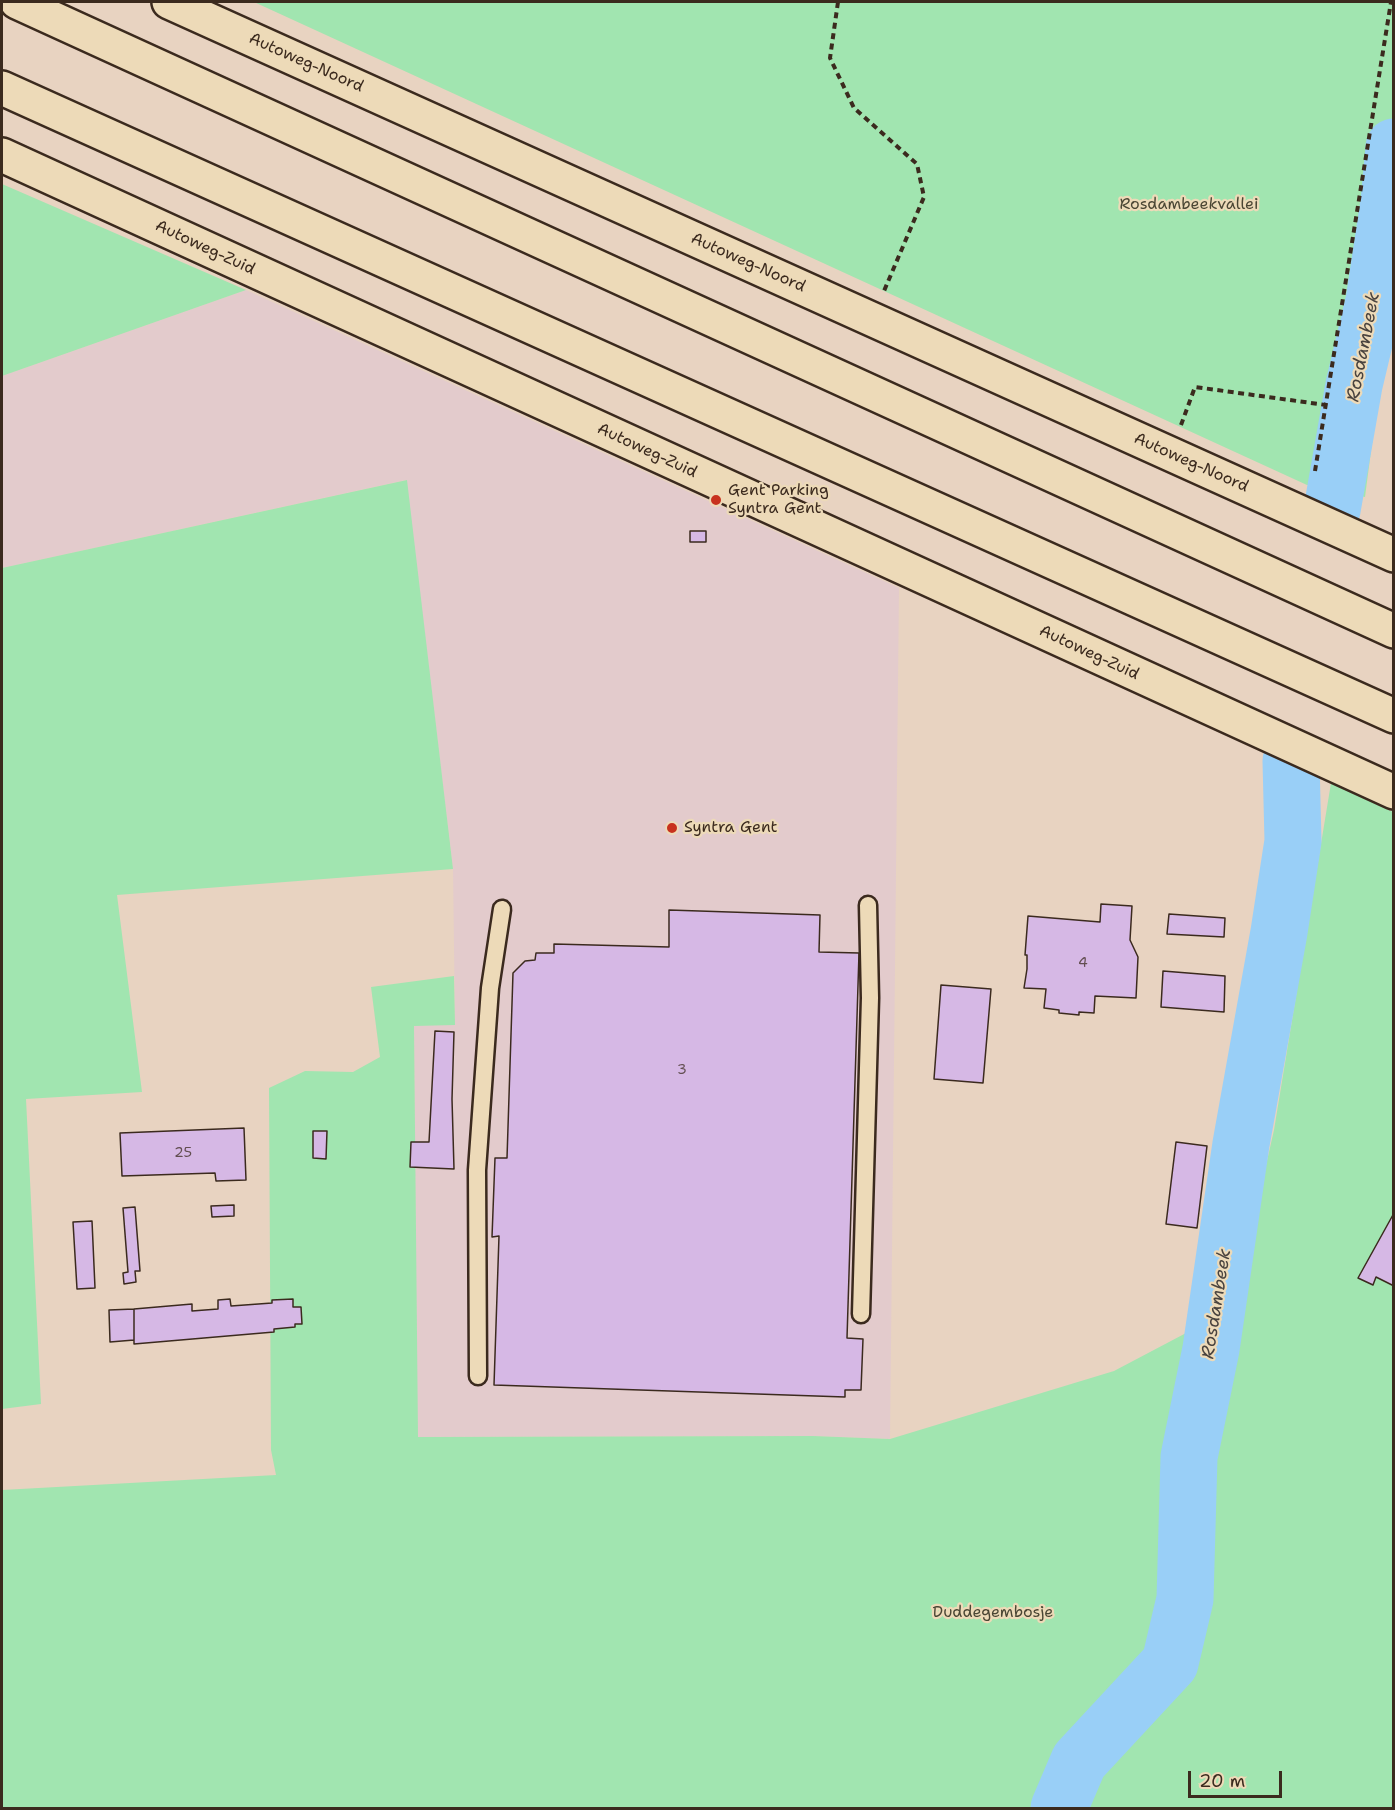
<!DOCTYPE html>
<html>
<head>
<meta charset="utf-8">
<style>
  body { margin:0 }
  #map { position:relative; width:1395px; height:1810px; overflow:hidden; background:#e8d3c1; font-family:"Shantell Sans",sans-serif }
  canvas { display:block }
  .frame { position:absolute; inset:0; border:3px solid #3b2a1e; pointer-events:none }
  .scale { position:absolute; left:1188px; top:1771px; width:94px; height:27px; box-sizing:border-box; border:3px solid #3b2a1e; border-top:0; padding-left:8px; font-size:18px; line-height:21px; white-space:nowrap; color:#3b2a1e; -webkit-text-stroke:4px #eddab8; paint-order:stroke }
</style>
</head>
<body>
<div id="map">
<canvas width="1395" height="1810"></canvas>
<div class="frame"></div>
<div class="scale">20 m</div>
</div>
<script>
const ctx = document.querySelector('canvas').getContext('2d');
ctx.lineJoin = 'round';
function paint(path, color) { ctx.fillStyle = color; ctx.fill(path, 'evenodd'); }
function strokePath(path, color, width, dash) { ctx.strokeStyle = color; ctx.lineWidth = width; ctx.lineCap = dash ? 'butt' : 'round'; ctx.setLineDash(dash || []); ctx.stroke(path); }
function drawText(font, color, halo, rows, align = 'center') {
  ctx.font = font + ' "Shantell Sans",sans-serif'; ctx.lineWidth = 4.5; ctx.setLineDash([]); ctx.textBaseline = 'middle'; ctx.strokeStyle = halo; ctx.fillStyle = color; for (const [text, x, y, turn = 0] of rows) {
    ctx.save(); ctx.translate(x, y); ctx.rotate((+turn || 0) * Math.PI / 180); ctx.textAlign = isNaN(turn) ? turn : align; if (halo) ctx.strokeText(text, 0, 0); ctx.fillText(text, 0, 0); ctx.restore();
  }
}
paint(new Path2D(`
  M246 290 899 588 890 1439 813 1436 417 1437 414 1025H455L453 869 406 480 2 568V376Z`), '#e3cbcc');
paint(new Path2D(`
  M254 2H1393V331L1387 328 1365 497 1307 485Z
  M2 184 246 290 2 376Z
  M407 480 453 869 117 895 142 1092 26 1099 41 1404 2 1409V568Z
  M1331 783 1393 812V1808H2V1490L276 1475 271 1450 269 1088 305 1071 353 1072 380 1057 371 987 454 976 455 1025 414 1026 418 1437 813 1436 890 1439 1114 1371 1188 1332 1239 1284 1274 1130Z`), '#a1e5b0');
strokePath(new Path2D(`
  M1332 510 1354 385 1374 301 1389 202 1394 147
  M1059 1808 1079 1761 1170 1663 1185 1599 1189 1457 1211 1349 1241 1144 1279 932 1293 841 1291 761`), '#99cff7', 57);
const building = new Path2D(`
  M690 531H706V542H690Z
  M1101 904 1132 906 1130 940 1138 957 1136 998 1095 996 1094 1013 1079 1012V1015L1059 1013V1010L1044 1008 1046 989 1024 988 1027 969V955H1025L1028 916 1100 922Z
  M669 910 820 915 819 952 859 953 847 1338 863 1339 861 1390H845V1397L494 1385 499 1236 492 1237 495 1158H507L513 973 525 961 535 960 536 953H554V944L669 947Z
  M1169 914 1225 918 1224 937 1167 934Z
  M1163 971 1225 976 1224 1012 1161 1007Z
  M941 985 991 989 983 1083 934 1079Z
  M435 1031 454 1032 452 1099 454 1169 410 1167 411 1142H429Z
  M244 1128 246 1180 216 1181 215 1173 122 1176 120 1133Z
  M313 1131H327L326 1159 313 1158Z
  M1176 1142 1207 1146 1197 1228 1166 1224Z
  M234 1205V1216L212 1217 211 1206Z
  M135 1207 140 1271H135L136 1282 124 1284 123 1273 128 1272 123 1208Z
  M1394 1213V1286L1376 1277 1373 1285 1358 1278Z
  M92 1221 95 1288 77 1289 73 1222Z
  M230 1299 231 1306 272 1303V1300L293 1299V1307H301L302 1324H295V1327L274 1329V1332L134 1344V1309L192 1304V1311L218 1309V1300Z
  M134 1309V1340L110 1342 109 1310Z`);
paint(building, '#d6b8e5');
strokePath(building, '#3b2a1e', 1.5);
const lane = new Path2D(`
  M861 1314 870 998 868 905
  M478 1376 477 1170 490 988 502 909`);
const street = new Path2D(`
  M169 2 1394 555
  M2 155 1394 792`);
const highway = new Path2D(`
  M17 2 1394 631
  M2 88 1394 716`);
strokePath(lane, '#3b2a1e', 21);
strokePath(street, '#3b2a1e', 38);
strokePath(highway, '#3b2a1e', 38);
strokePath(new Path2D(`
  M838 2 830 58 854 108 917 164 924 197 884 291
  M1181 425 1195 387 1326 405
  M1315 471 1391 2`), '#3b2a1e', 4, [6, 4.5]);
strokePath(lane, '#eddab8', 16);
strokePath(street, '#eddab8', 33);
strokePath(highway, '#eddab8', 33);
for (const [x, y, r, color] of [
  [716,500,6,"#c8321e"],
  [672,828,6,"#c8321e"]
]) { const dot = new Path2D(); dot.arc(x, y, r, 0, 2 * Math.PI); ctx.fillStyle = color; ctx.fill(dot); strokePath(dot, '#eddab8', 2); }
drawText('14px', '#624e50', null, [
  ["4",1083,963],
  ["3",682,1070],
  ["25",183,1153]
]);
drawText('16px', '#3b2a1e', '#eddab8', [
  ["Autoweg-Noord",306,63,24],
  ["Autoweg-Zuid",205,248,25],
  ["Autoweg-Noord",748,263,24],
  ["Autoweg-Zuid",647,451,25],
  ["Autoweg-Noord",1191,463,24],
  ["Autoweg-Zuid",1089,653,25]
]);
drawText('16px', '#4a4634', '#eddab8', [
  ["Rosdambeekvallei",1189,205],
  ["Duddegembosje",993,1613]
]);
drawText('16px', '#3b2a1e', '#eddab8', [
  ["Gent Parking",728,491],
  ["Syntra Gent",728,509],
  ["Syntra Gent",684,828]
], 'left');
drawText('italic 18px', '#49433f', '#eddab8', [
  ["Rosdambeek",1364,347,-79],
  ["Rosdambeek",1217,1304,-81]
]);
</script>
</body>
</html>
